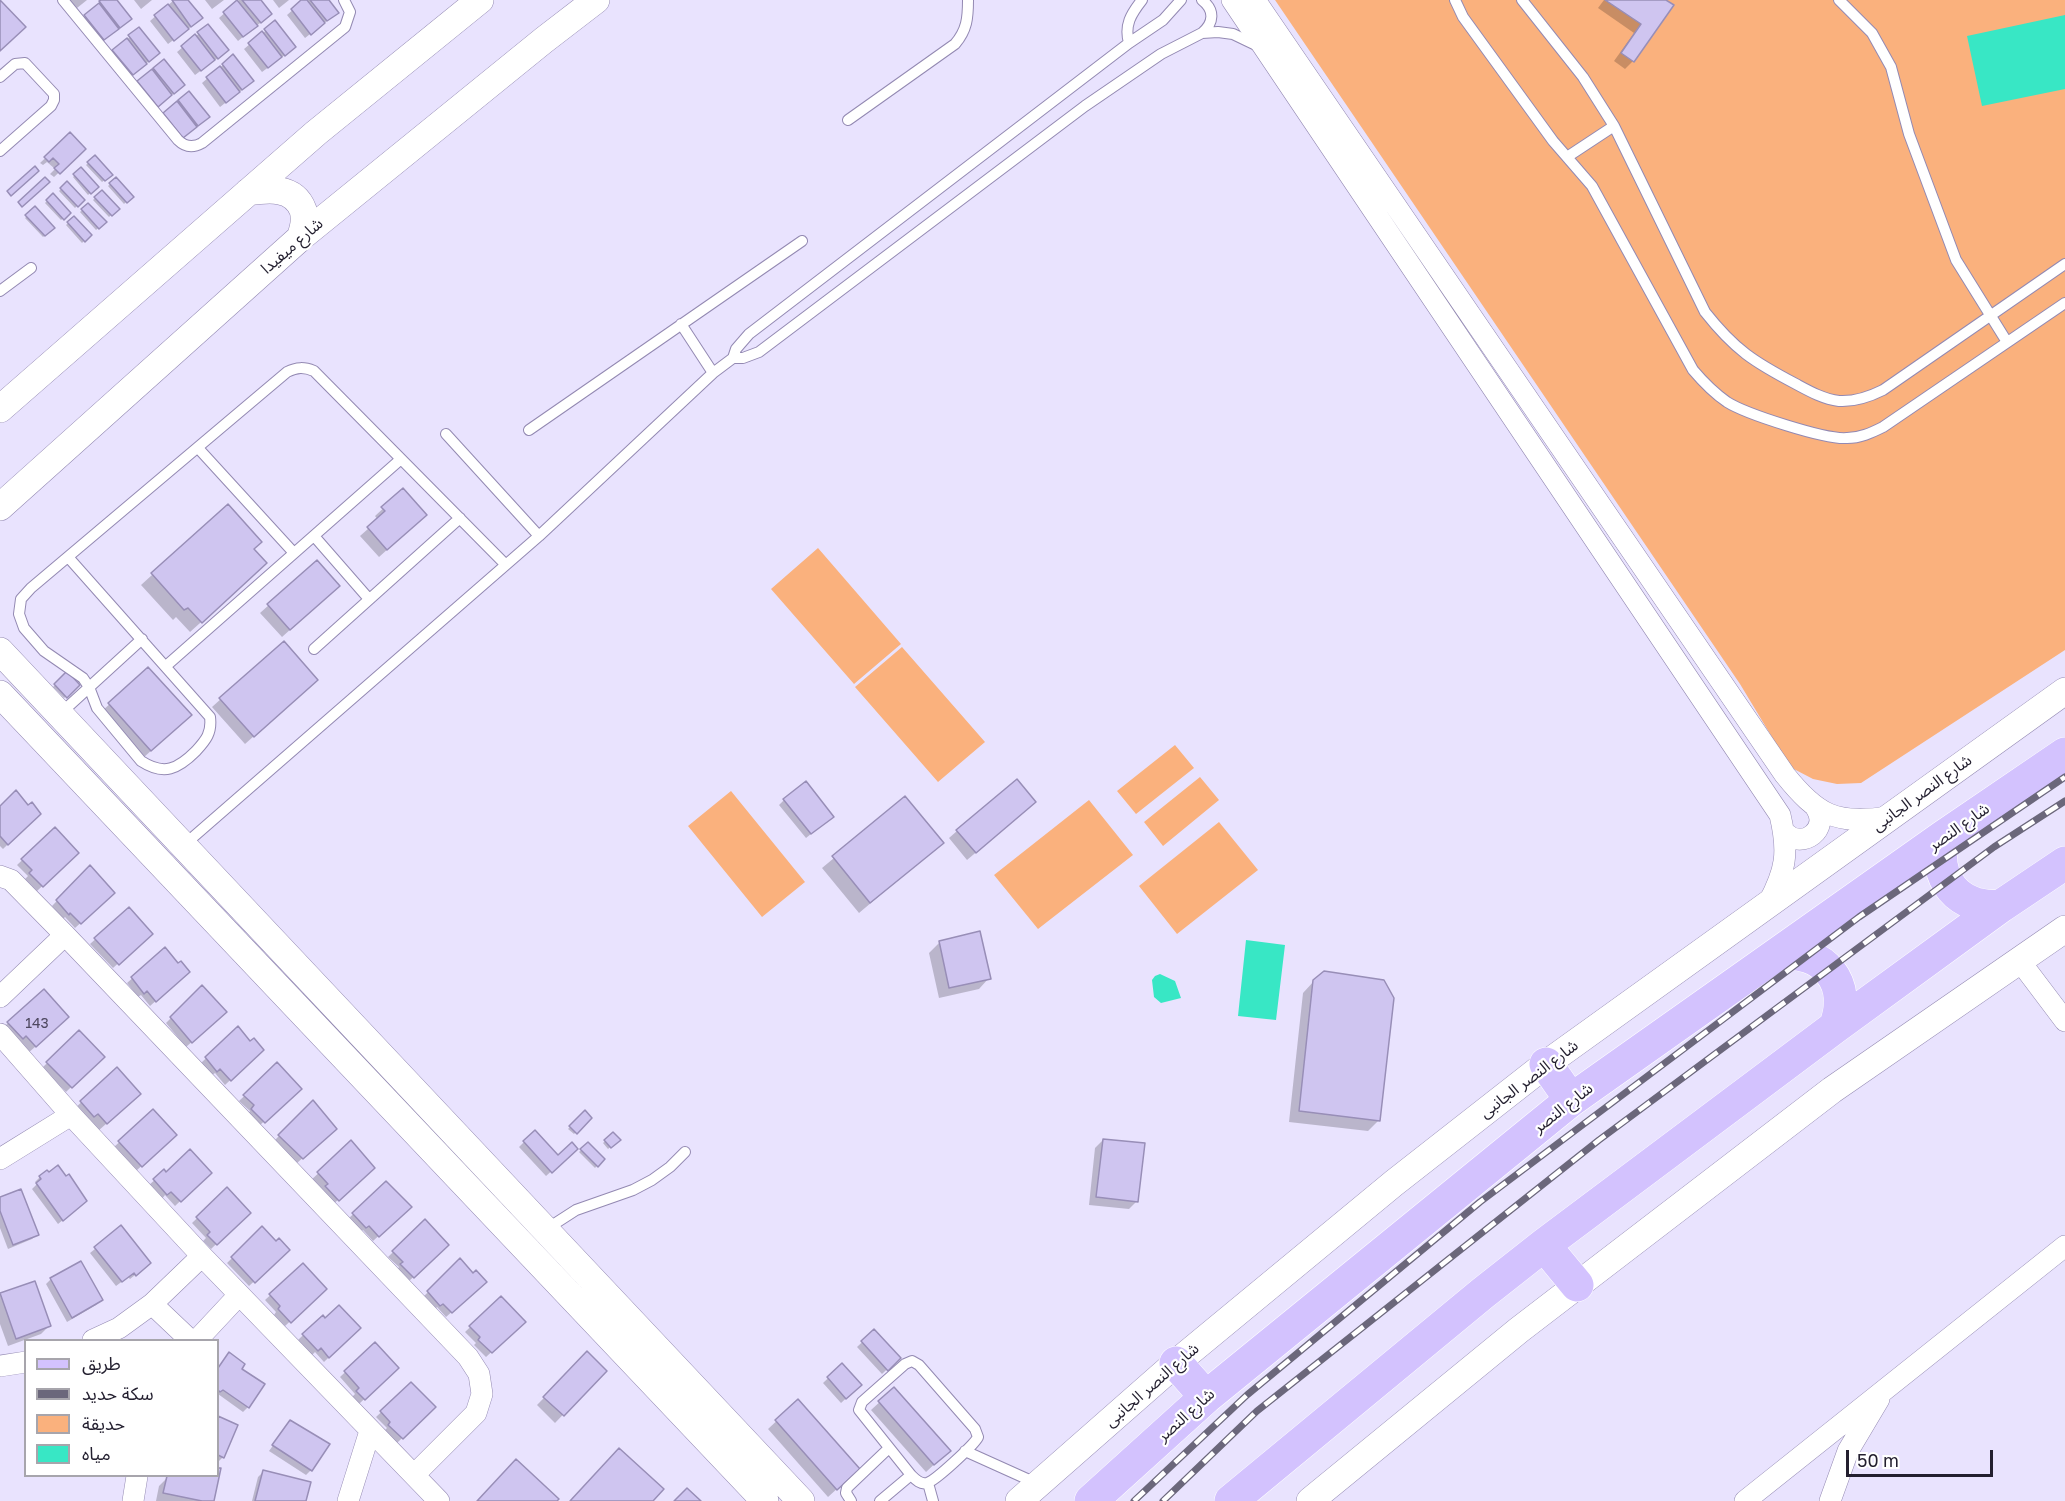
<!DOCTYPE html>
<html>
<head>
<meta charset="utf-8">
<style>
  body { margin:0 }
  #map { position:relative; width:2065px; height:1501px; overflow:hidden; background:#e9e3fe; font-family:"Golos Text","Noto Sans Arabic",sans-serif }
  canvas { display:block }
  .legend { position:absolute; left:24px; top:1339px; width:195px; height:138px; box-sizing:border-box; background:#fff; border:2px solid #a7a5ac; margin:0; padding:8px 10px; list-style:none; font-size:18px; color:#231f2f }
  .legend li { display:flex; align-items:center; gap:12px; height:30px }
  .legend b { width:30px; border:2px solid #a7a5ac }
  .scale { position:absolute; left:1846px; top:1450px; width:147px; height:27px; box-sizing:border-box; border:3px solid #231f2f; border-top:0; padding-left:8px; font-size:18px; line-height:21px; white-space:nowrap; color:#231f2f; -webkit-text-stroke:4px #fff; paint-order:stroke }
</style>
</head>
<body>
<div id="map">
<canvas width="2065" height="1501"></canvas>
<ul class="legend">
<li><b style="height:8px;background:#d3c2fe"></b>طريق</li>
<li><b style="height:8px;background:#6b677b"></b>سكة حديد</li>
<li><b style="height:16px;background:#fab17d"></b>حديقة</li>
<li><b style="height:16px;background:#38e7c5"></b>مياه</li>
</ul>
<div class="scale">50 m</div>
</div>
<script>
const ctx = document.querySelector('canvas').getContext('2d');
ctx.lineJoin = 'round';
function paint(path, color) { ctx.fillStyle = color; ctx.fill(path, 'evenodd'); }
function strokePath(path, color, width, dash) { ctx.strokeStyle = color; ctx.lineWidth = width; ctx.lineCap = dash ? 'butt' : 'round'; ctx.setLineDash(dash || []); ctx.stroke(path); }
function drawText(font, color, halo, rows, align = 'center') {
  ctx.font = font + ' "Golos Text","Noto Sans Arabic",sans-serif'; ctx.lineWidth = 4.5; ctx.setLineDash([]); ctx.textBaseline = 'middle'; ctx.strokeStyle = halo; ctx.fillStyle = color; for (const [text, x, y, turn = 0] of rows) {
    ctx.save(); ctx.translate(x, y); ctx.rotate((+turn || 0) * Math.PI / 180); ctx.textAlign = isNaN(turn) ? turn : align; if (halo) ctx.strokeText(text, 0, 0); ctx.fillText(text, 0, 0); ctx.restore();
  }
}
paint(new Path2D(`
  M1275 0H2065V650L1861 783 1837 784 1813 779 1790 767 1740 684Z
  M818 548 901 644 854 684 771 589Z
  M902 647 985 742 938 782 855 687Z
  M1175 745 1194 768 1136 814 1117 791Z
  M1200 777 1219 800 1163 846 1144 822Z
  M731 791 805 882 762 917 688 826Z
  M1089 800 1133 855 1038 929 994 875Z
  M1219 822 1258 870 1177 934 1139 886Z`), '#fab17d');
paint(new Path2D(`
  M2065 15V89L1982 106 1967 36Z
  M1246 940 1285 945 1276 1020 1238 1016Z
  M1160 974 1175 981 1181 998 1161 1003 1154 997 1152 980 1155 976Z`), '#38e7c5');
paint(new Path2D(`
  M63 0H87L72 12Z
  M103 0H115L125 24 99 44 80 21Z
  M134 0H152L141 9Z
  M174 0H186L196 23 168 44 150 21Z
  M205 0H224L212 9Z
  M239 0H259L265 19 238 41 219 18Z
  M273 0H289L279 8Z
  M304 0H327L332 17 305 38 287 15Z
  M1604 0H1664L1633 61 1625 69 1614 61 1634 33 1598 8Z
  M275 23 289 52 262 72 244 49Z
  M208 26 222 55 195 75 177 52Z
  M139 29 153 58 127 79 108 56Z
  M223 65 247 86 220 107 202 83Z
  M154 69 178 90 152 110 133 87Z
  M189 93 203 122 177 142 159 119Z
  M70 135 84 149 54 177 50 174 55 169 47 162 43 165 40 163Z
  M95 157 111 175 102 182 86 165Z
  M81 169 97 187 88 195 73 177Z
  M116 179 132 196 124 204 108 186Z
  M67 183 83 200 75 208 59 191Z
  M102 192 118 209 109 217 93 200Z
  M53 195 69 213 61 220 45 203Z
  M88 205 105 222 96 230 80 212Z
  M35 208 53 228 43 237 25 218Z
  M74 218 90 235 82 243 66 225Z
  M403 490 417 523 379 557 360 536 378 520 375 516Z
  M228 506 255 574 190 632 176 617 173 620 141 585Z
  M317 562 330 594 282 637 260 613Z
  M283 643 308 688 245 744 212 707Z
  M148 669 182 723 143 758 101 712Z
  M67 673 78 685 64 698 53 687Z
  M905 799 942 843 859 913 822 868Z
  M784 800 827 821 806 838 779 805Z
  M0 808 39 814 3 849 0 846Z
  M1026 810 967 860 949 838 957 831Z
  M55 829 77 853 37 891 25 879 28 876 17 865Z
  M90 867 108 898 75 928 65 917 63 919 52 906Z
  M129 909 146 938 113 968 90 944Z
  M940 942 989 978 979 989 939 998 929 953Z
  M165 949 183 977 150 1006 141 995 138 997 127 983Z
  M1314 981 1379 1120 1368 1131 1289 1122 1303 993Z
  M202 987 220 1017 186 1047 166 1023Z
  M8 1023 60 1025 27 1054 0 1031Z
  M238 1028 250 1043 262 1050 225 1085 215 1073 211 1076 201 1063Z
  M79 1032 102 1057 66 1092 42 1068Z
  M277 1065 299 1089 259 1126 247 1115 250 1111 239 1101Z
  M117 1069 131 1102 98 1131 73 1110Z
  M312 1103 330 1134 297 1163 274 1141Z
  M153 1111 175 1135 136 1171 114 1147Z
  M585 1112 590 1118 574 1134 568 1129Z
  M534 1132 557 1157 576 1149 546 1176 519 1147Z
  M613 1134 618 1140 608 1149 603 1143Z
  M1103 1140 1137 1201 1129 1209 1089 1205 1095 1148Z
  M351 1143 365 1176 330 1207 310 1181Z
  M588 1144 603 1159 595 1168 579 1152Z
  M164 1172 165 1174 210 1173 175 1206 165 1195 162 1199 149 1185Z
  M40 1177 80 1206 58 1224 32 1189 37 1184 35 1182Z
  M386 1183 410 1207 373 1241 363 1230 360 1232 348 1219Z
  M227 1190 249 1213 211 1249 203 1241 206 1238 192 1223Z
  M0 1199 37 1234 32 1239 8 1249 0 1228Z
  M425 1221 447 1245 408 1282 397 1270 399 1267 388 1257Z
  M121 1228 144 1268 130 1279 128 1277 116 1286 90 1253Z
  M262 1229 276 1243 288 1250 249 1286 227 1263Z
  M460 1261 480 1287 446 1317 437 1307 435 1310 423 1297Z
  M80 1263 101 1300 96 1305 67 1322 46 1284 51 1279Z
  M303 1265 325 1289 285 1326 274 1315 276 1312 265 1300Z
  M34 1283 49 1326 41 1334 8 1346 0 1324V1295Z
  M501 1298 524 1322 486 1357 474 1345 476 1343 465 1332Z
  M322 1317 325 1320 359 1328 324 1362 315 1352 312 1355 298 1340Z
  M874 1331 899 1358 882 1374 857 1347Z
  M375 1344 397 1368 359 1404 352 1397 355 1394 340 1377Z
  M229 1354 240 1369 248 1407 243 1412 218 1394V1368Z
  M587 1354 605 1371 555 1423 537 1405Z
  M842 1365 855 1390 841 1403 823 1383Z
  M411 1384 434 1407 397 1443 384 1431 387 1428 376 1417Z
  M894 1389 941 1458 926 1472 871 1410Z
  M798 1401 850 1477 828 1497 768 1429Z
  M218 1417 236 1426 223 1457 218 1462Z
  M290 1422 311 1470 306 1475 269 1451Z
  M218 1469H219L213 1501H156L159 1486 166 1479 167 1476H218Z
  M263 1472 305 1501H252L258 1477Z`), '#0003');
const building = new Path2D(`
  M0 0 26 27 0 51Z
  M101 0H117L132 19 120 28 99 1Z
  M172 0H188L203 18 191 27Z
  M237 0 258 26 243 37 223 12Z
  M242 0H261L272 14 261 23Z
  M301 0H307L325 23 311 35 291 9Z
  M310 0H329L339 13 327 21Z
  M1605 0H1666L1674 5 1634 62 1621 53 1641 24Z
  M99 3 119 29 104 40 84 15Z
  M168 4 189 29 174 41 154 15Z
  M275 20 296 47 285 56 264 29Z
  M208 24 229 50 218 59 197 32Z
  M139 27 160 53 149 62 128 35Z
  M262 31 282 57 268 68 248 43Z
  M195 34 215 60 201 71 181 46Z
  M127 38 147 64 133 75 112 50Z
  M233 54 254 81 242 90 222 64Z
  M164 59 185 85 174 94 153 68Z
  M220 66 240 92 226 103 206 77Z
  M152 69 172 95 158 107 137 81Z
  M189 91 210 117 198 126 178 100Z
  M177 101 197 127 183 138 163 113Z
  M70 132 86 149 60 174 54 168 59 164 53 158 49 162 44 157Z
  M95 155 113 175 105 181 87 162Z
  M35 166 39 171 11 196 7 191Z
  M81 167 99 187 91 194 73 174Z
  M45 177 50 182 22 207 18 202Z
  M116 177 134 197 127 203 109 183Z
  M67 181 85 200 78 207 60 188Z
  M102 190 120 209 112 216 94 197Z
  M53 193 71 213 64 220 46 200Z
  M88 203 107 222 99 229 81 209Z
  M35 206 55 228 45 236 25 215Z
  M74 216 92 235 85 242 67 222Z
  M403 488 427 515 387 550 367 527 385 511 381 507Z
  M228 504 262 542 254 549 267 563 202 623 188 608 184 610 151 573Z
  M317 560 340 586 290 630 267 604Z
  M284 641 318 680 254 737 219 698Z
  M148 667 192 715 151 751 108 703Z
  M67 671 80 685 67 698 54 684Z
  M1017 779 1036 802 976 853 956 830Z
  M806 781 834 817 811 834 783 799Z
  M16 790 28 805 32 802 41 814 8 845 0 836V806Z
  M905 796 944 843 870 903 832 856Z
  M55 827 79 853 43 887 29 873 32 870 21 859Z
  M90 865 115 893 81 924 70 913 69 915 56 900Z
  M129 907 153 934 119 965 94 938Z
  M980 931 991 979 949 988 939 941Z
  M165 947 178 963 181 961 190 972 156 1002 147 991 144 994 131 977Z
  M1324 971 1384 980 1394 998 1380 1121 1299 1111 1313 980Z
  M202 985 227 1012 192 1043 170 1017Z
  M44 989 69 1017 36 1047 26 1036 23 1039 7 1022Z
  M238 1026 250 1041 254 1038 264 1050 231 1081 220 1069 217 1072 205 1057Z
  M79 1030 105 1057 72 1088 46 1062Z
  M277 1062 302 1089 265 1123 251 1109 254 1105 243 1095Z
  M117 1067 141 1094 107 1124 98 1114 94 1117 80 1101Z
  M313 1100 337 1129 303 1159 278 1135Z
  M153 1109 177 1135 142 1167 118 1141Z
  M585 1110 592 1118 577 1134 569 1126Z
  M535 1130 558 1155 572 1142 578 1149 552 1173 523 1141Z
  M613 1132 621 1140 611 1148 604 1140Z
  M1103 1139 1145 1143 1138 1202 1096 1197Z
  M351 1140 375 1168 339 1201 325 1186 328 1184 317 1172Z
  M588 1142 605 1159 598 1167 580 1149Z
  M190 1149 212 1173 181 1202 171 1192 167 1195 153 1179 164 1169 166 1172Z
  M58 1165 66 1176 69 1174 87 1201 63 1221 36 1183 41 1179 39 1176 47 1170 49 1172Z
  M386 1181 412 1207 379 1237 369 1226 366 1228 352 1213Z
  M227 1187 251 1213 217 1245 207 1235 210 1232 196 1217Z
  M21 1189 39 1235 13 1245 0 1211V1197Z
  M425 1219 449 1245 414 1278 400 1264 403 1262 392 1251Z
  M121 1225 151 1263 136 1276 134 1273 122 1282 94 1247Z
  M262 1226 276 1241 279 1238 290 1250 255 1283 231 1257Z
  M460 1258 473 1273 476 1270 487 1282 452 1313 443 1304 440 1306 427 1291Z
  M81 1261 103 1300 72 1318 50 1278Z
  M303 1263 327 1289 291 1323 278 1309 280 1306 269 1294Z
  M35 1281 51 1326 16 1339 0 1293Z
  M501 1296 526 1322 492 1353 478 1340 480 1337 469 1326Z
  M339 1305 361 1328 329 1358 321 1348 318 1351 302 1334 323 1315 325 1318Z
  M874 1329 901 1358 888 1371 861 1341Z
  M375 1342 399 1368 365 1400 356 1391 359 1388 344 1371Z
  M587 1351 607 1371 564 1416 543 1397Z
  M229 1352 245 1364 242 1369 265 1384 249 1408 223 1390 220 1392 218 1390V1368Z
  M842 1363 862 1385 846 1399 827 1377Z
  M411 1382 436 1407 403 1439 388 1425 390 1422 380 1411Z
  M894 1387 951 1451 934 1465 878 1401Z
  M798 1399 860 1469 837 1490 775 1420Z
  M218 1416 238 1425 224 1458 218 1455Z
  M290 1420 330 1444 312 1471 272 1445Z
  M619 1448 664 1489 653 1501H570Z
  M516 1459 559 1499 557 1501H477Z
  M218 1468H221L214 1501H202L163 1493 167 1476H218Z
  M263 1470 311 1482 306 1501H255Z
  M687 1488 701 1501H674Z`);
paint(building, '#cfc5f0');
strokePath(building, '#988eb7', 1.5);
const service = new Path2D(`
  M63 0 178 140C185 147 193 148 202 143L345 27 350 12 344 0
  M1202 0C1215 10 1214 23 1202 33
  M1455 0 1463 17 1553 141 1592 186 1693 370C1704 383 1714 393 1727 402 1746 414 1826 440 1847 438 1860 438 1871 433 1883 427L2065 303
  M1522 0 1583 77 1614 126 1705 312C1735 350 1754 362 1796 384 1809 391 1823 399 1839 401 1855 402 1869 397 1883 390L2065 264
  M1839 0 1872 33 1891 67 1909 134 1956 260 2007 342
  M1129 43C1124 25 1131 14 1142 0
  M0 77 15 64 25 63 54 94V100L51 106 0 151
  M848 120 955 44C967 30 968 18 968 0
  M1567 157 1614 126
  M0 291 31 268
  M681 324 713 373
  M733 358H743L759 352 1085 106 1161 54 1202 33 1218 32 1233 34 1258 46
  M529 430 802 241
  M446 434 539 536
  M198 448 294 553
  M314 536 369 599
  M68 557 210 717C212 733 206 740 196 751 178 769 164 776 141 761L97 708 89 687 83 678 44 651 24 628 19 614 21 599 31 588 287 372C297 367 304 367 314 371L505 564
  M314 649 460 518
  M166 666 401 459
  M61 713 142 639
  M184 845 539 536 713 373 733 358 736 349 749 334 1129 43 1163 20 1181 0
  M545 1230 576 1210 633 1190 652 1180 670 1167 685 1152
  M912 1361 919 1365 975 1429 978 1437C974 1445 935 1481 927 1483 920 1485 915 1479 911 1475L859 1410 862 1402 905 1364Z
  M965 1451 1036 1483
  M928 1483 933 1501
  M851 1501 846 1493 847 1488 889 1448
  M880 1501 911 1475`);
const minor = new Path2D(`
  M1232 0 1780 815C1789 853 1786 870 1768 904
  M1255 0 1785 775C1817 815 1836 825 1888 817
  M1785 833C1803 850 1830 829 1816 808
  M0 876 11 880 65 935 468 1357 479 1374 482 1394 476 1413 414 1475
  M2019 960 2065 1021
  M0 997 65 935
  M0 1034 71 1115 202 1256 439 1501
  M0 1159 71 1115
  M152 1304 190 1340
  M93 1340 119 1328 152 1304 202 1256
  M197 1340 239 1295
  M0 1366 26 1362
  M133 1501 137 1476
  M348 1501 370 1431
  M1745 1501 2065 1246
  M1830 1501 1848 1451 1879 1399`);
const tertiary = new Path2D(`
  M248 192C268 189 294 186 303 210 306 220 304 228 300 238
  M0 409 316 133 480 0
  M0 507 300 238 544 40 596 0
  M0 651 801 1501
  M0 694 765 1501
  M1019 1501 1176 1363 1394 1183 1546 1064 2065 691
  M1310 1501 1519 1330 1832 1090 2065 929`);
const primary = new Path2D(`
  M1943 837C1932 879 1959 910 2001 906
  M1778 954C1824 948 1853 984 1835 1027
  M1546 1064 1571 1100
  M1544 1245 1577 1285
  M1176 1363 1206 1397
  M1091 1501 1206 1397 1571 1100 1943 837 2065 754
  M1231 1501 1483 1293 1544 1245 1835 1027 2001 906 2065 863`);
strokePath(service, '#9389b2', 12);
strokePath(minor, '#9389b2', 22);
strokePath(tertiary, '#9389b2', 28);
strokePath(primary, '#fff', 34);
strokePath(service, '#fff', 10);
strokePath(minor, '#fff', 21);
strokePath(tertiary, '#fff', 27);
strokePath(primary, '#d3c2fe', 33);
const rail = new Path2D(`
  M1134 1501 1247 1395 1480 1202 1859 917 2065 777
  M1163 1501 1257 1411 1599 1140 1994 847 2065 801`);
strokePath(rail, '#6b677b', 7);
strokePath(rail, '#fff', 4.5, [14]);
drawText('14px', '#4e485f', null, [
  ["143",37,1024]
]);
drawText('16px', '#231f2f', '#fff', [
  ["شارع ميفيدا",292,246,-41],
  ["شارع النصر الجانبى",1922,793,-36],
  ["شارع النصر",1959,827,-35],
  ["شارع النصر الجانبى",1529,1079,-37],
  ["شارع النصر",1563,1108,-38],
  ["شارع النصر الجانبى",1152,1385,-41],
  ["شارع النصر",1186,1415,-42]
]);
</script>
</body>
</html>
